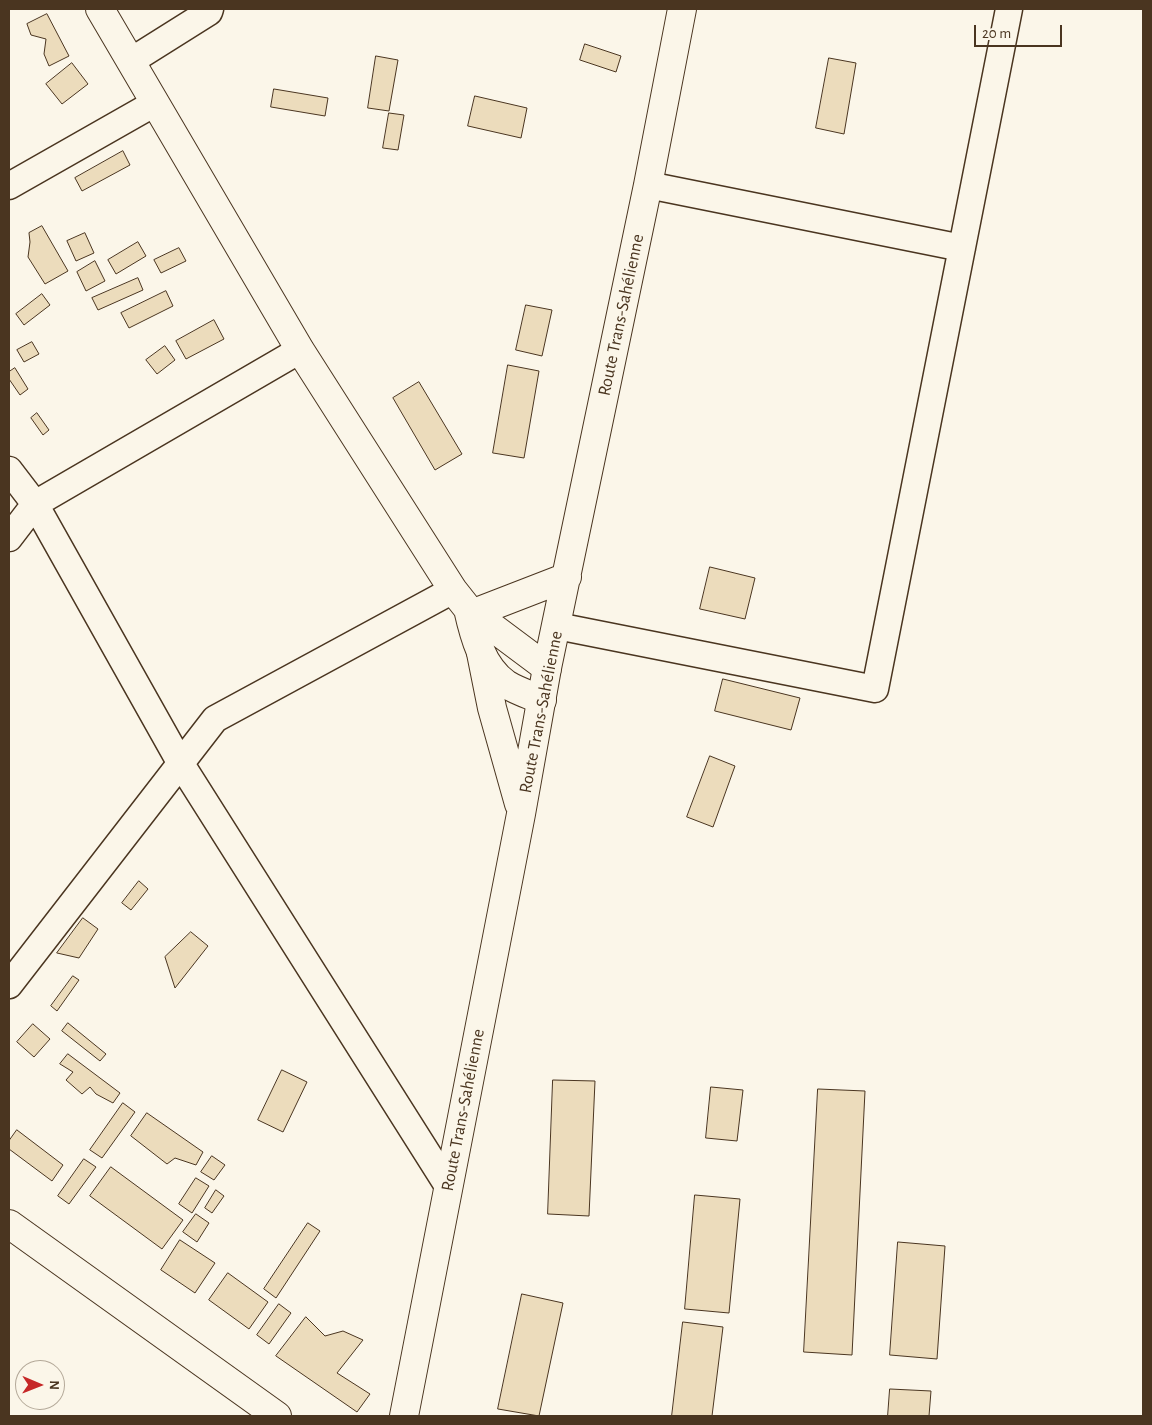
<!DOCTYPE html>
<html>
<head>
<meta charset="utf-8">
<style>
  body { margin:0 }
  #map { position:relative; width:1152px; height:1425px; overflow:hidden; background:#fbf6e9; font-family:"Alegreya Sans",sans-serif }
  canvas { display:block }
  .frame { position:absolute; inset:0; border:10px solid #4a3520; pointer-events:none }
  .north { position:absolute; left:15px; top:1360px; width:50px; height:50px; box-sizing:border-box; background:#fbf6e9; border:1px solid #b4a999; border-radius:50%; rotate:91deg; font-size:14px; font-weight:700; line-height:20px; text-align:center; color:#4a3520 }
  .north::after { content:''; display:block; margin:auto; width:18px; height:22px; background:#c62828; clip-path:polygon(50% 0,100% 100%,50% 72%,0 100%) }
  .scale { position:absolute; left:974px; top:25px; width:88px; height:22px; box-sizing:border-box; border:2px solid #4a3520; border-top:0; padding-left:6px; font-size:15px; line-height:18px; white-space:nowrap; color:#4a3520; -webkit-text-stroke:4px #fbf6e9; paint-order:stroke }
</style>
</head>
<body>
<div id="map">
<canvas width="1152" height="1425"></canvas>
<div class="frame"></div>
<div class="north">N</div>
<div class="scale">20 m</div>
</div>
<script>
const ctx = document.querySelector('canvas').getContext('2d');
ctx.lineJoin = 'round';
function paint(path, color) { ctx.fillStyle = color; ctx.fill(path, 'evenodd'); }
function strokePath(path, color, width, dash) { ctx.strokeStyle = color; ctx.lineWidth = width; ctx.lineCap = dash ? 'butt' : 'round'; ctx.setLineDash(dash || []); ctx.stroke(path); }
function drawText(font, color, halo, rows, align = 'center') {
  ctx.font = font + ' "Alegreya Sans",sans-serif'; ctx.lineWidth = 4; ctx.setLineDash([]); ctx.textBaseline = 'middle'; ctx.strokeStyle = halo; ctx.fillStyle = color; for (const [text, x, y, turn = 0] of rows) {
    ctx.save(); ctx.translate(x, y); ctx.rotate((+turn || 0) * Math.PI / 180); ctx.textAlign = isNaN(turn) ? turn : align; if (halo) ctx.strokeText(text, 0, 0); ctx.fillText(text, 0, 0); ctx.restore();
  }
}
const building = new Path2D(`
  M47 14 69 56 49 66 44 54 46 39 31 35 27 24Z
  M585 44 621 56 616 72 580 60Z
  M376 56 398 60 389 111 368 108Z
  M829 58 856 63 844 134 816 128Z
  M72 63 88 84 62 104 46 84Z
  M274 89 328 98 325 116 271 107Z
  M475 96 527 108 521 138 468 126Z
  M389 113 404 115 398 150 383 148Z
  M123 151 130 165 82 191 75 178Z
  M42 226 68 271 45 284 28 257 30 242 29 233Z
  M85 233 94 253 76 261 67 241Z
  M138 242 146 256 116 274 108 260Z
  M179 248 186 261 161 273 154 260Z
  M95 261 105 281 86 291 77 272Z
  M138 278 143 290 98 310 92 298Z
  M166 291 173 306 129 328 121 313Z
  M42 294 50 305 24 325 16 314Z
  M526 305 552 310 542 356 516 350Z
  M214 320 224 339 186 359 176 341Z
  M32 342 39 354 24 362 17 350Z
  M165 346 175 360 157 374 146 360Z
  M508 365 539 371 524 458 493 453Z
  M15 368 28 389 20 395 9 379V372Z
  M419 382 462 454 435 470 393 398Z
  M37 413 49 430 43 435 31 418Z
  M710 567 755 578 745 619 700 609Z
  M723 679 800 698 791 730 715 711Z
  M710 756 735 766 713 827 687 817Z
  M139 881 148 889 131 910 122 903Z
  M83 918 98 929 79 958 57 953Z
  M191 932 208 946 175 988 165 957Z
  M73 976 79 980 57 1011 51 1006Z
  M68 1023 106 1054 100 1061 62 1031Z
  M33 1024 50 1039 34 1057 17 1042Z
  M68 1054 120 1093 113 1103 96 1094 90 1087 82 1094 66 1080 73 1072 60 1064Z
  M282 1070 307 1082 283 1132 258 1120Z
  M553 1080 595 1081 589 1216 548 1214Z
  M711 1087 743 1090 737 1141 706 1138Z
  M818 1089 865 1091 852 1355 804 1352Z
  M123 1103 135 1112 102 1158 90 1150Z
  M147 1113 203 1152 196 1165 175 1158 167 1164 131 1136Z
  M17 1130 63 1165 52 1181 9 1149V1141Z
  M212 1156 225 1165 214 1180 201 1172Z
  M84 1159 96 1167 69 1204 58 1196Z
  M111 1167 183 1220 162 1249 90 1196Z
  M196 1178 209 1186 192 1213 179 1204Z
  M216 1190 224 1196 212 1213 205 1208Z
  M695 1195 740 1199 729 1313 685 1309Z
  M196 1214 209 1223 197 1242 183 1232Z
  M308 1223 320 1231 276 1298 264 1289Z
  M180 1240 215 1263 195 1293 161 1270Z
  M898 1242 945 1246 937 1359 890 1355Z
  M228 1273 268 1302 249 1329 209 1300Z
  M522 1294 563 1303 539 1416 498 1409Z
  M279 1304 291 1313 269 1344 257 1335Z
  M306 1317 325 1336 343 1331 363 1340 337 1373 370 1394 357 1412 276 1356Z
  M683 1322 723 1327 712 1416H672Z
  M890 1389 931 1391 929 1416H888Z`);
paint(building, '#ecdcbc');
strokePath(building, '#4a3520', 1);
const minor = new Path2D(`
  M131 61 209 12 210 9
  M648 185 962 248
  M9 186 155 103
  M9 470 35 504 181 764 448 1186
  M9 538 35 504 300 350
  M557 626 875 689 1009 9
  M9 985 215 719 453 590`);
const tertiary = new Path2D(`
  M100 9 300 350 453 590 468 609 547 668
  M468 609C474 636 482 667 506 684 517 691 530 695 542 700
  M9 1224 277 1416`);
const trunk = new Path2D(`
  M474 613 567 577
  M481 653 492 708 519 804
  M404 1416 521 814 547 668 648 185 682 9`);
strokePath(minor, '#4a3520', 29);
strokePath(tertiary, '#4a3520', 30);
strokePath(trunk, '#4a3520', 30);
strokePath(minor, '#fbf6e9', 26);
strokePath(tertiary, '#fbf6e9', 28);
strokePath(trunk, '#fbf6e9', 28);
drawText('18px', '#4a3520', '#fbf6e9', [
  ["Route Trans-Sahélienne",621,315,-78],
  ["Route Trans-Sahélienne",541,712,-79],
  ["Route Trans-Sahélienne",463,1110,-79]
]);
</script>
</body>
</html>
